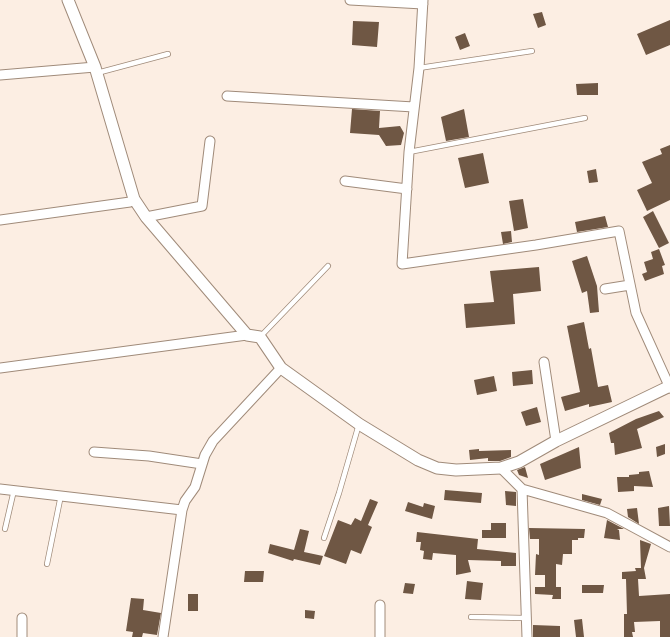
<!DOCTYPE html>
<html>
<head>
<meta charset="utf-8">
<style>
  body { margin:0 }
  canvas { display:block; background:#fceee3 }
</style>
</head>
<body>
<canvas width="670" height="637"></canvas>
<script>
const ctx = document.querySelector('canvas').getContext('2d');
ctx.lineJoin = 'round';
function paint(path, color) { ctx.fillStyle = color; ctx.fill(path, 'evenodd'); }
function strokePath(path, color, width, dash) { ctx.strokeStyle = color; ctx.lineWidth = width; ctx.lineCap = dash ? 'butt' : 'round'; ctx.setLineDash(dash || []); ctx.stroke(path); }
paint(new Path2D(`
  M542 12 546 25 538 28 533 14Z
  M670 20V45L646 55 637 34Z
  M353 21 379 22 377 47 352 45Z
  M465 33 470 46 460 50 455 37Z
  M598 83V95H577L576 84Z
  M352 109 380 111 379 128 400 126 404 133 401 145 386 146 379 135 350 133Z
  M464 109 469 137 446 141 441 117Z
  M670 145V200L647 211 637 190 652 183 642 162 662 154 660 149Z
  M483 153 489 183 465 188 458 158Z
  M596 169 598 182 589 183 587 171Z
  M523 199 528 228 514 231 509 201Z
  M653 211 669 243 659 248 643 217Z
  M605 216 608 227 577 232 575 222Z
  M511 231 512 242 503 244 501 232Z
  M659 249 665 265 662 266 664 274 645 281 642 274 647 272 644 262 653 259 651 252Z
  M587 256 597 286 599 312 590 313 587 291 582 293 572 261Z
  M539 267 541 291 513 294 515 324 466 328 464 304 494 302 490 271Z
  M584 322 589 349 591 348 598 387 608 385 612 402 589 407V404L565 411 561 397 580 392 567 326Z
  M532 370 533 384 513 386 512 372Z
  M494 376 497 391 477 395 474 380Z
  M537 407 541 422 526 426 521 412Z
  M659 411 664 417 637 429 642 448 615 455 614 443H611L609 433 636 419Z
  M665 444V454L657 457 656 447Z
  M579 447 581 468 545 480 540 464Z
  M479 449V451L511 450V457L500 461H488V458L470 460 469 450Z
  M525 467 528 478 519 475 517 470Z
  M649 471 653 487 634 486V491L618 492 617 477H629V475L639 474V472Z
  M445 490 482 493 481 503 444 500Z
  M505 491 516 492V506L506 505Z
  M582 494 602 499 600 505 582 500Z
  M370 499 378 502 368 525 372 527 361 554 351 550 346 564 324 556 338 520 351 525 355 518 361 521Z
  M408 502 423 507 424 503 435 506 432 519 405 511Z
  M669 506 670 526H659L658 508Z
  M637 508 639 524 628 517 627 509Z
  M607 520 624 529H617L619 530 620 540 604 538Z
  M491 523H506V538H482V530H491Z
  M529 528 585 529 584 538H578V540H572V554H563L562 565 556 564V587H561V599H552L553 595 535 594V587H545V575H535L536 554 539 555V539H530Z
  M300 529 309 531 304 552 323 556 320 565 294 559 293 561 268 553 270 544 294 550Z
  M417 532 478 539 477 549 516 553V566H501V561L468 560 471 572 456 575V555L433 553 432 560 423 559 424 551 420 550 421 542H416Z
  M640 540 651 544 644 568 646 579H638L639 596 670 594V637H660V621L634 622 635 632H632L633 637H624V614H627L626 579H622V572L636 571 635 568H641Z
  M245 571H264L263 582H244Z
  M467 581 483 583 481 600 465 599Z
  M405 583 415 584 413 594 403 593Z
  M582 585H604L603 593H582Z
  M188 594H198V611H188Z
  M131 598 144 599 143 610 161 613 157 635 143 633 142 637H132L133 632 126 631Z
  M305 610 315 611 314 619 305 618Z
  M582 619 584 637H576L574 620Z
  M533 625 560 626V637H533Z`), '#6f5744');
const service = new Path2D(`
  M419 68 532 51
  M97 73 168 54
  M409 152 585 118
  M260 337 328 266
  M5 529 14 490
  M324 538 339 493 359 424
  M47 564 61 495
  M471 617 526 618`);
const minor = new Path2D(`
  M350 0 423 4
  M423 0 419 68 409 152 402 264 536 245 619 231 636 313 670 388
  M0 75 95 67
  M227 96 414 107
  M345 181 407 189
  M146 217 202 206 210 141
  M0 220 130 202 134 199
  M605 289 630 285
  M544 362 556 441
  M0 368 247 335
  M94 452 149 456 202 464
  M501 468 522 489 607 513 670 547
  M0 489 182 510
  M522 489 527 637
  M22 618V637
  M163 637 182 510 185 501 195 487 205 455 213 441 281 368
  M380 637V605`);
const tertiary = new Path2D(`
  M68 0 95 67 134 199 146 217 247 335 260 337 281 368 359 424 418 460 437 468 456 470 501 468 519 462 556 441 670 386`);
strokePath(service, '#a08b7a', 6);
strokePath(minor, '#a08b7a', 11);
strokePath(tertiary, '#a08b7a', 13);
strokePath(service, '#fff', 4.5);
strokePath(minor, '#fff', 9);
strokePath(tertiary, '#fff', 11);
</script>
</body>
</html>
